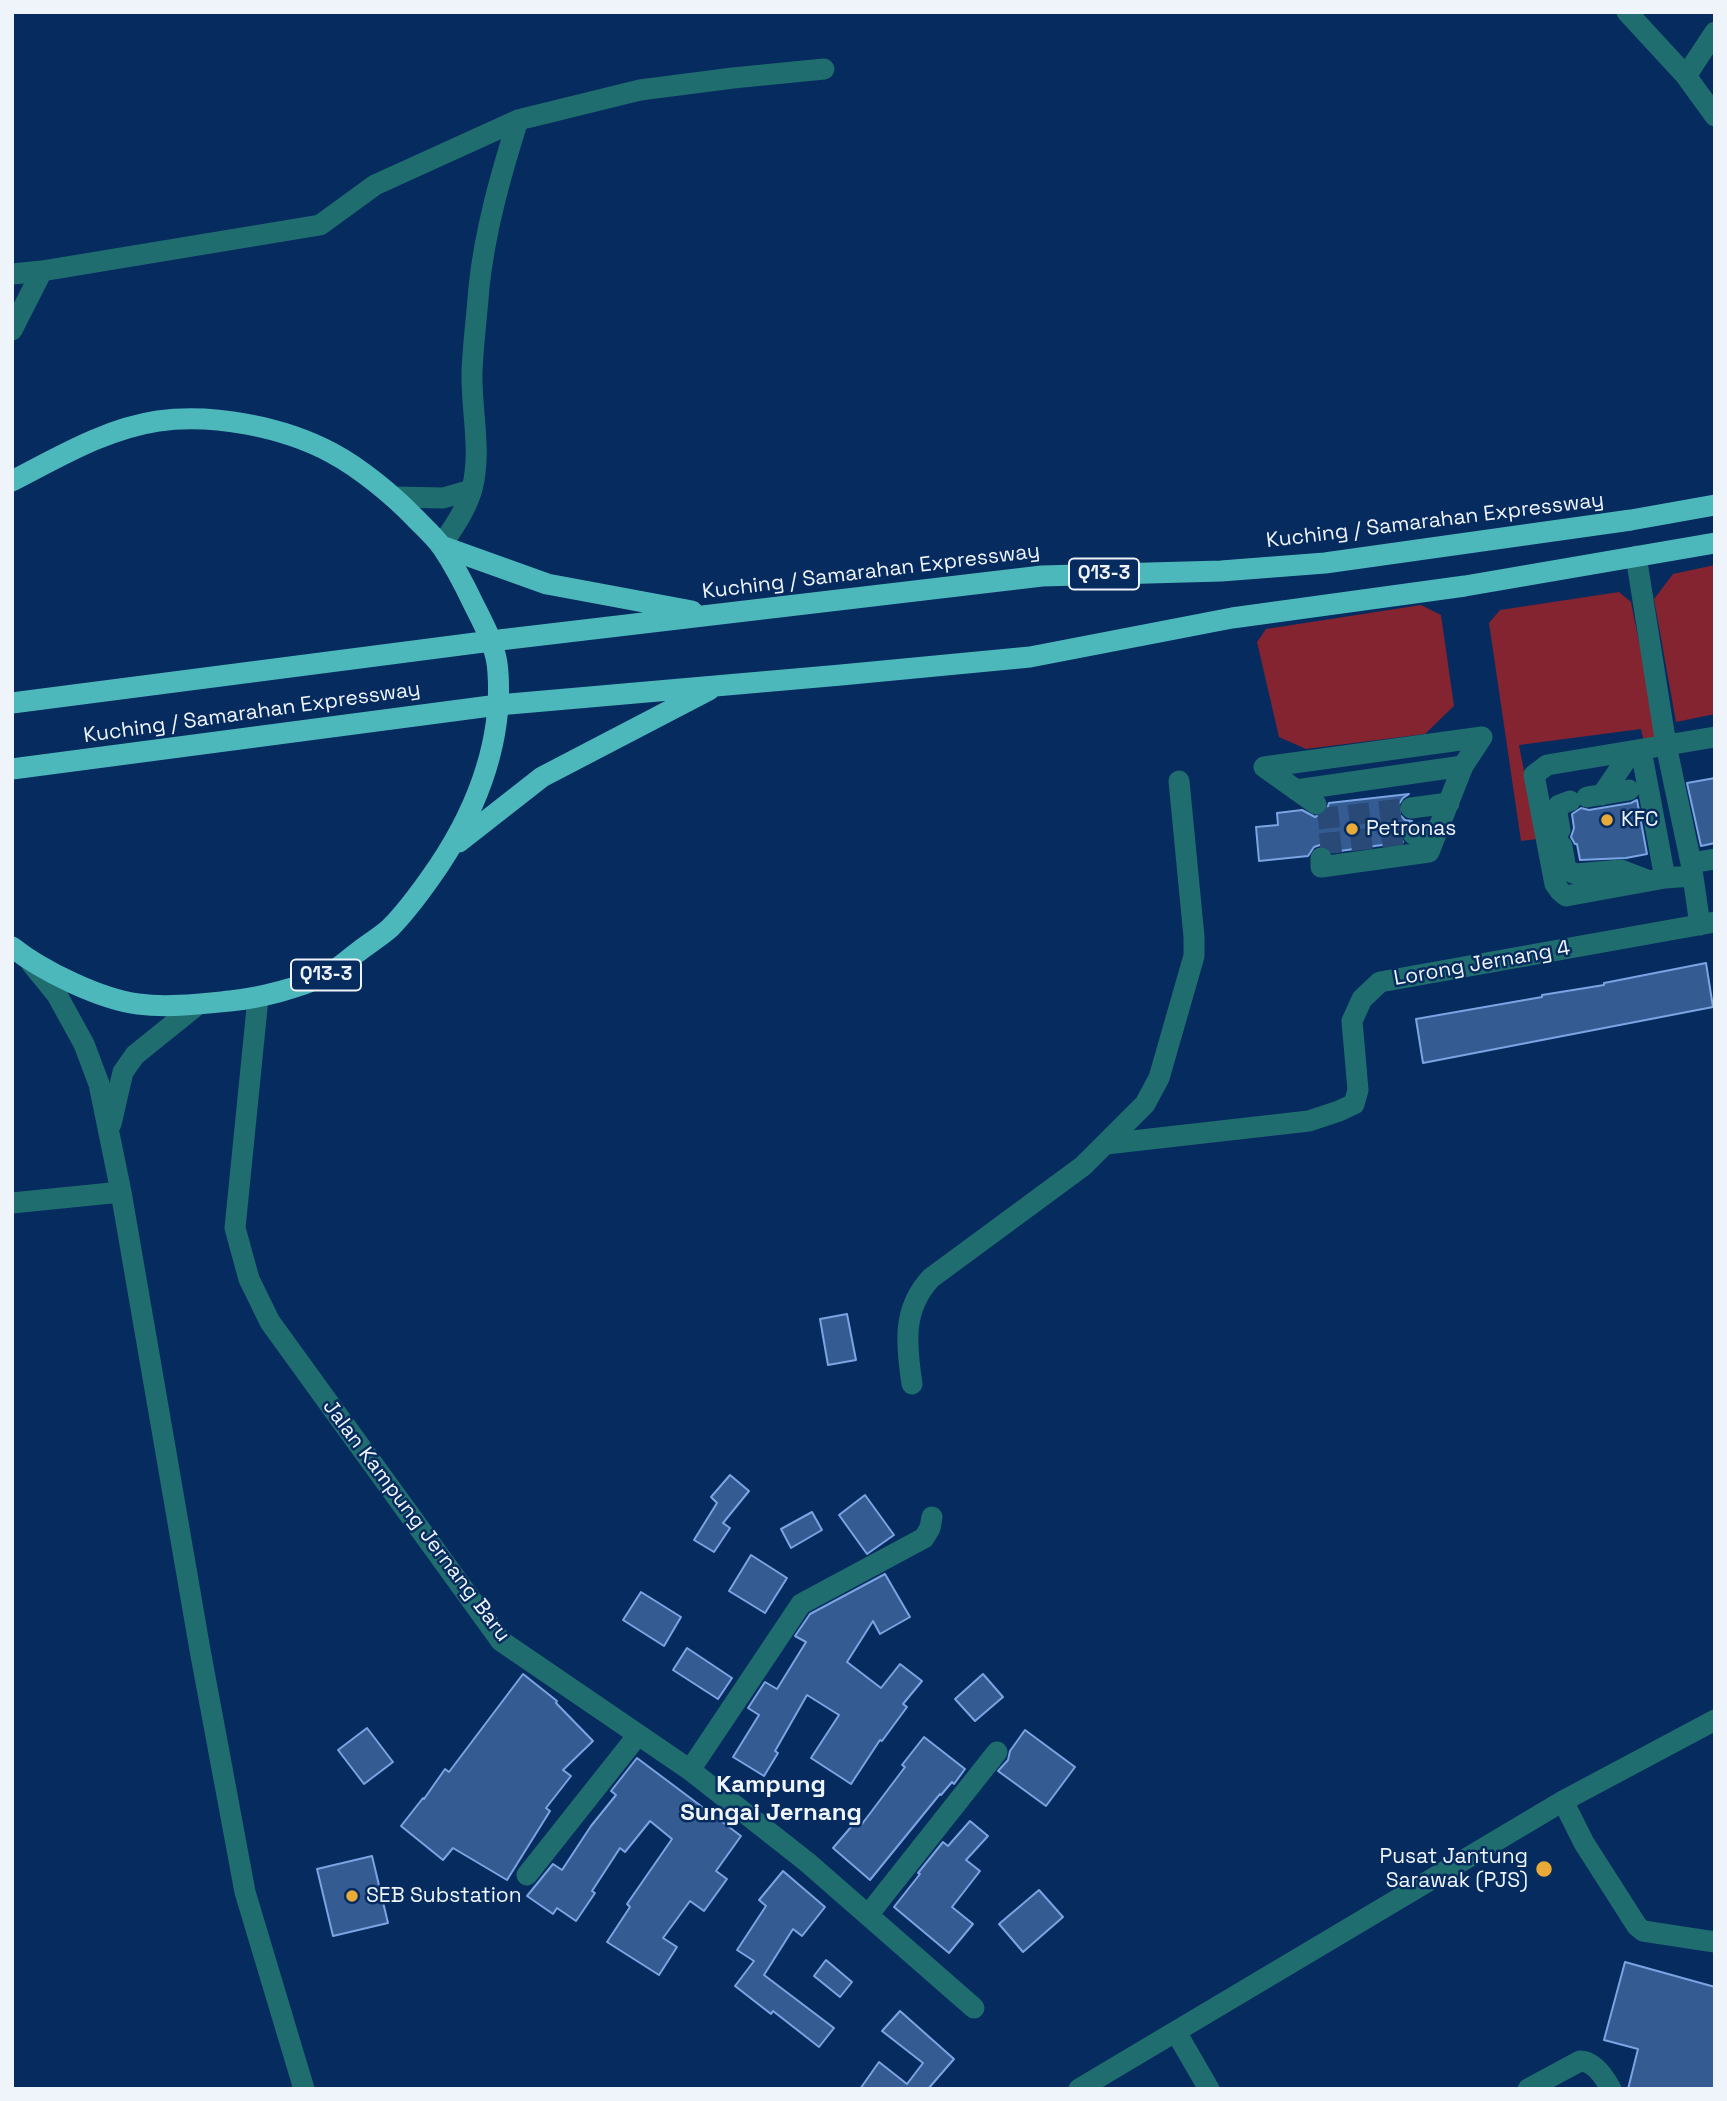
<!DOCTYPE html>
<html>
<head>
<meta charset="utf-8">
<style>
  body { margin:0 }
  #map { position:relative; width:1727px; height:2101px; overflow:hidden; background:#062b5f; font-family:"Space Grotesk",sans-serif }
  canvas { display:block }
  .frame { position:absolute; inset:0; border:14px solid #eff4fa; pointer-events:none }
</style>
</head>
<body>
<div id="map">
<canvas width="1727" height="2101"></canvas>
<div class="frame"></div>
</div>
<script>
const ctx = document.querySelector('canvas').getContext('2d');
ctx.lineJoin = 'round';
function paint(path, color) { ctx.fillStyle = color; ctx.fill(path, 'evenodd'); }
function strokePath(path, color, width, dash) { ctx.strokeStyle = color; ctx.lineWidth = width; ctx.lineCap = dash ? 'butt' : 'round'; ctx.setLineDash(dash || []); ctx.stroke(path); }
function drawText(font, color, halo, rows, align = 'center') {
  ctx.font = font + ' "Space Grotesk",sans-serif'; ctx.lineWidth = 5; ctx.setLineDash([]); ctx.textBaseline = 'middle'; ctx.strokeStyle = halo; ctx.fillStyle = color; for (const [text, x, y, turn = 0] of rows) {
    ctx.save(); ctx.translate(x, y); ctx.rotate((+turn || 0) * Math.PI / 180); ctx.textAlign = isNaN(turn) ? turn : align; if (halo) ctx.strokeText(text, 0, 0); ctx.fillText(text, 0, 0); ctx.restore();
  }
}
paint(new Path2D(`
  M1715 565V714L1676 722 1654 599 1673 574Z
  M1619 592 1631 602 1656 727 1654 738 1644 742 1641 729 1519 745 1537 839 1521 841 1489 623 1500 610Z
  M1421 605 1441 615 1454 706 1425 734 1306 749 1279 737 1257 642 1266 629Z`), '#832430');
const building = new Path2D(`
  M1715 778V843L1701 846 1687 783Z
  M1409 794 1403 798 1399 804 1400 815 1405 820 1412 821 1405 824 1401 830 1400 836 1403 842 1333 852 1327 846 1320 845 1314 847 1308 856 1259 861 1256 827 1278 825 1277 813 1302 810 1315 817 1326 812 1329 803Z
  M1637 800 1647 854 1626 858 1580 860 1577 844H1575L1571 837 1574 828 1572 814 1581 808 1589 810 1631 803Z
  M1706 963 1713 1007 1423 1063 1416 1019 1542 997V995L1604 985V983Z
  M847 1314 856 1360 828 1365 820 1319Z
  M730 1475 749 1491 723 1523 730 1528 714 1552 694 1540 717 1503 711 1497Z
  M865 1495 894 1535 867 1554 839 1515Z
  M812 1512 822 1530 791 1548 781 1529Z
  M751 1555 787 1578 765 1613 729 1591Z
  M885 1574 910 1617 880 1634 873 1621 847 1662 881 1688 900 1664 922 1681 903 1704 907 1707 882 1741 880 1740 851 1784 811 1758 839 1715 807 1695 775 1751 778 1753 764 1776 733 1757 759 1715 748 1708 765 1682 777 1689 806 1642 795 1636 810 1614Z
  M641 1592 681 1617 664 1646 623 1620Z
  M687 1648 732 1678 718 1699 673 1670Z
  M523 1674 557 1701 556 1703 593 1741 563 1770 571 1776 546 1808 550 1811 507 1880 453 1848 443 1860 401 1826 423 1798 424 1799 445 1769 449 1772Z
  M983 1674 1003 1697 975 1721 955 1699Z
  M367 1728 393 1762 364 1784 338 1750Z
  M1025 1730 1075 1767 1046 1806 998 1771 1008 1760 1010 1751Z
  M924 1737 965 1769 954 1784 952 1782 941 1795 940 1794 870 1880 833 1848 857 1820 862 1824 905 1767 902 1765Z
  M637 1758 741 1836 716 1871 727 1879 704 1911 690 1901 663 1938 677 1947 659 1975 607 1942 630 1907 627 1904 672 1839 650 1821 625 1852 620 1848 592 1891 595 1893 576 1921 557 1908 553 1914 527 1896 553 1864 562 1870 591 1826 616 1795 611 1791Z
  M970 1821 988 1836 966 1860 980 1871 952 1907 973 1924 949 1953 894 1907 920 1874 918 1873 943 1842 948 1846Z
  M372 1856 388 1923 333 1936 317 1869Z
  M783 1871 825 1907 802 1936 793 1929 764 1975 834 2028 819 2047 773 2011 771 2014 735 1986 754 1961 737 1950 766 1906 759 1900Z
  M1039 1890 1063 1917 1023 1952 999 1924Z
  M826 1960 852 1982 840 1997 814 1976Z
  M1625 1962 1715 1987V2089H1628L1638 2049 1604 2040Z
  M900 2011 954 2059 928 2089H860L879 2062 907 2084 923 2063 882 2031Z`);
paint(building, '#355b93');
strokePath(building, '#7ba4e2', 2);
strokePath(new Path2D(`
  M1318 819 1411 808
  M1320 844 1413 834`), '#294976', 21, [21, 10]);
strokePath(new Path2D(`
  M1627 12 1686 76 1715 116
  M1686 76 1715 32
  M12 274 42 271
  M12 330 42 271 320 225 375 185 518 120 640 90 733 78 824 69
  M394 497 443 498 471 490
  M441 546C453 528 466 510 472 489 482 450 471 411 472 372 473 344 477 315 479 287 485 230 501 174 518 120
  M1636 556 1666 745 1691 863 1700 925
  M1641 750 1665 878
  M1264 767 1482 737
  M1264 767 1316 804
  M1296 790 1463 766
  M1602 795 1632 751
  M1587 797 1629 790
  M1411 808 1449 803
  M1560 830 1557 813 1559 805 1570 801
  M1413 834 1438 831
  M1562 846 1566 870 1576 874 1621 870 1647 880
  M1321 858V867L1429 852 1463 766 1482 737
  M1691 863 1715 859
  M1692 876 1665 878 1566 896 1560 891 1555 884 1534 775 1547 765 1715 737
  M31 963 57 995 84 1044 99 1084 121 1192 200 1650 245 1892 304 2089
  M258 998 235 1228 249 1279 270 1322 501 1641 690 1770 807 1862 974 2008
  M111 1124 123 1072 135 1055 197 1005
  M1106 1144 1309 1121 1339 1111 1354 1104 1358 1090 1352 1021 1362 999 1380 982 1715 922
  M12 1203 121 1192
  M912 1384C906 1344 902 1309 931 1278L1083 1166 1145 1104 1159 1078 1194 956V937L1179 781
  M690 1770 801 1604 924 1538 930 1528 932 1517
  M1563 1801 1584 1843 1637 1926 1643 1931 1715 1942
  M527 1875 638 1735
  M868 1915 997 1752
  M1176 2032 1209 2089
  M1079 2089 1563 1801 1715 1720
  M1528 2089 1580 2061C1594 2061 1605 2078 1611 2089`), '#206d6f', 21);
strokePath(new Path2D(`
  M12 481C59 457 105 429 158 421 212 413 284 427 332 453 360 468 393 495 415 518 424 527 435 537 442 547 454 565 465 586 474 605 485 627 497 648 498 673 503 747 473 818 431 877 419 894 405 913 390 928 380 937 368 944 358 952 348 959 337 970 326 975 299 988 260 998 230 1001 200 1004 168 1008 138 1004 100 999 42 971 12 947
  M441 546 547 584 692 611
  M12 703 491 641 1042 576 1221 571 1325 563 1631 520 1715 505
  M12 769 498 705 841 675 1030 657 1232 618 1465 586 1715 543
  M459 842 542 777 709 690`), '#4db8bb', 21);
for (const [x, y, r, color] of [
  [1607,820,7,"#e9aa38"],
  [1352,829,7,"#e9aa38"],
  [1544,1869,9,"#e9aa38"],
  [352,1896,7,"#e9aa38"]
]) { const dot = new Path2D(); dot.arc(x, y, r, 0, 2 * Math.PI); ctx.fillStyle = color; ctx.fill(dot); strokePath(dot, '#062b5f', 2.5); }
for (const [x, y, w] of [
  [1104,574,70],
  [326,975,70]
]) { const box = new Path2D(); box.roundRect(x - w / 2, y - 15.5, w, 31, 5); ctx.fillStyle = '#062b5f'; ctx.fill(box); strokePath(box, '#eff4fa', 2); }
drawText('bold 19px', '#eff4fa', null, [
  ["Q13-3",1104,574],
  ["Q13-3",326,975]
]);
drawText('21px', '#eff4fa', '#062b5f', [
  ["Kuching / Samarahan Expressway",1435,521,-7],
  ["Kuching / Samarahan Expressway",871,572,-7],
  ["Kuching / Samarahan Expressway",252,713,-8],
  ["Lorong Jernang 4",1482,964,-10],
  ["Jalan Kampung Jernang Baru",416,1521,53]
]);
drawText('21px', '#eff4fa', '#062b5f', [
  ["KFC",1621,820],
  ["Petronas",1366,829],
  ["Pusat Jantung",1528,1857,"right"],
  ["Sarawak (PJS)",1528,1881,"right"],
  ["SEB Substation",366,1896]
], 'left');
drawText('bold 24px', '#eff4fa', '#062b5f', [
  ["Kampung",771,1785],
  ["Sungai Jernang",771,1813]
]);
</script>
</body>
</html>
